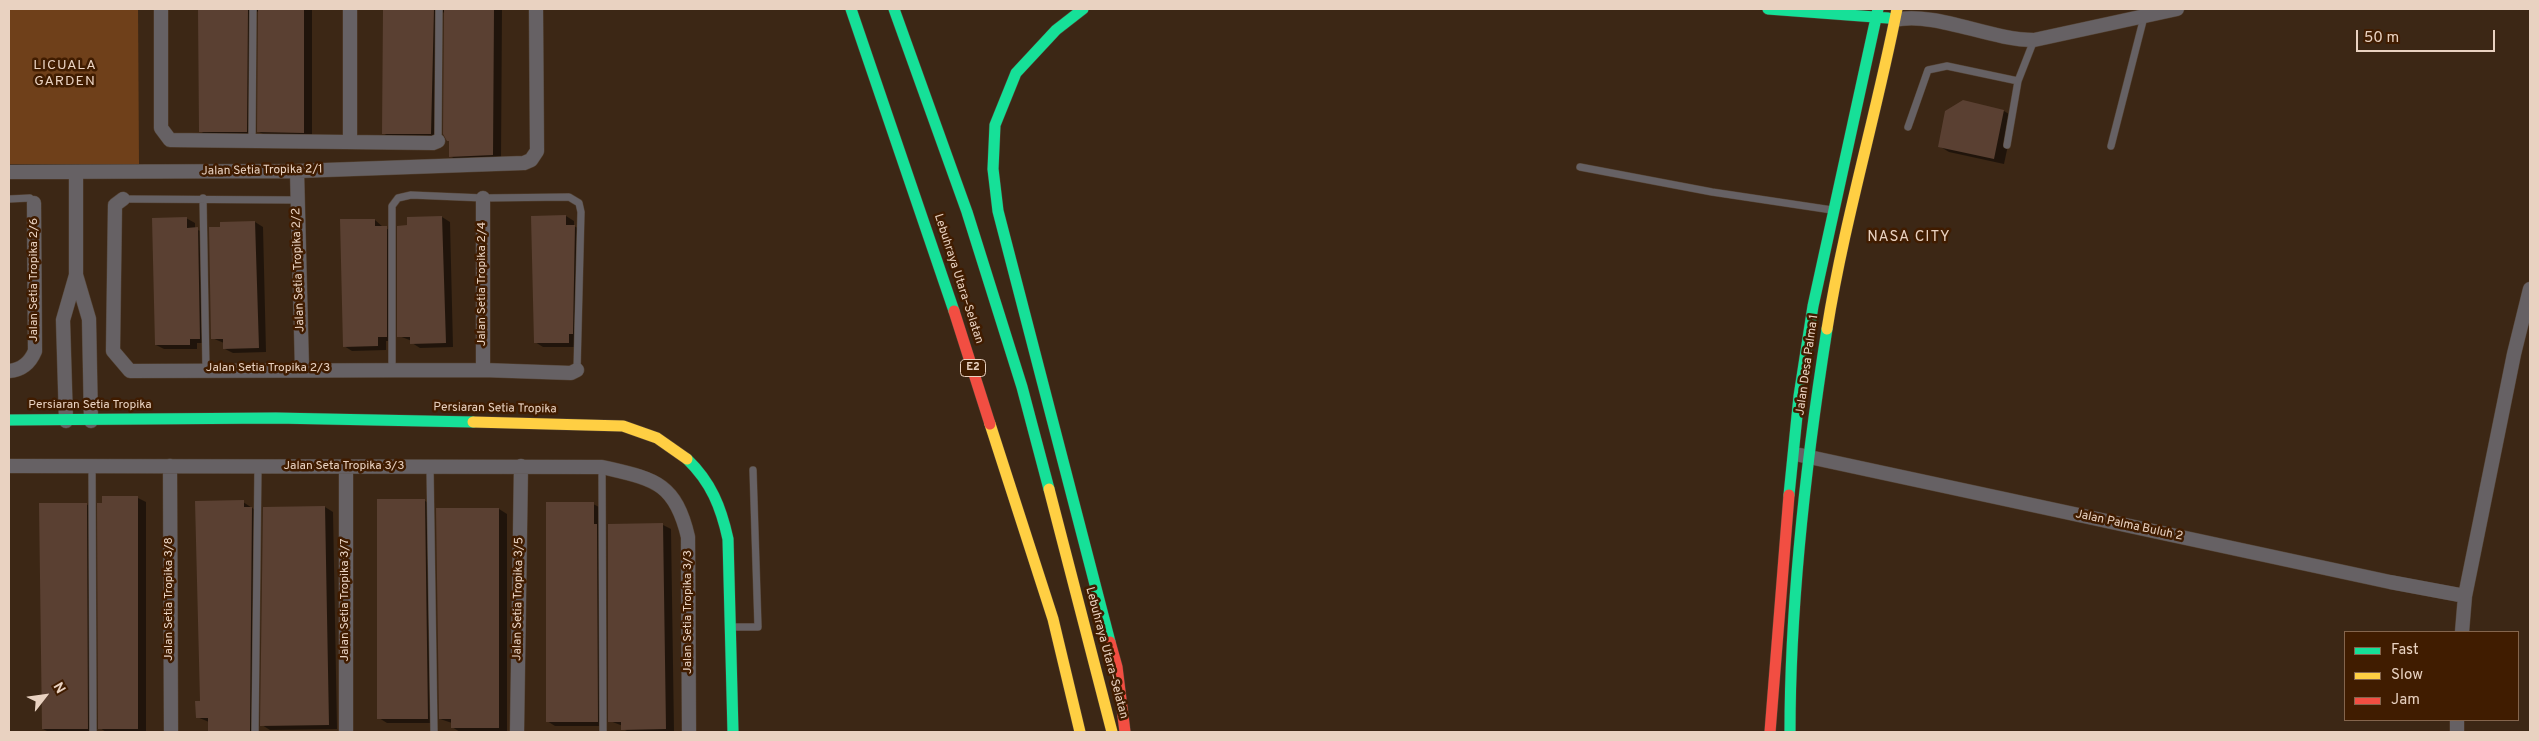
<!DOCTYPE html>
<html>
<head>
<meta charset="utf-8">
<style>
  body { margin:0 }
  #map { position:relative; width:2539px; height:741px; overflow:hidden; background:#3c2715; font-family:Overpass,sans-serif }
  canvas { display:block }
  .frame { position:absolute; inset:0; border:10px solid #e9d2c1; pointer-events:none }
  .legend { position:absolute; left:2344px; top:631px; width:175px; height:90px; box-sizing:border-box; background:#401c00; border:1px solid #84654d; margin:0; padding:6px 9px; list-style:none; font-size:15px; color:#e9d2c1 }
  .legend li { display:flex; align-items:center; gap:10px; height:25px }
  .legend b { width:25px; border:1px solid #84654d }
  .north { position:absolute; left:20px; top:671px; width:50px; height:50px; -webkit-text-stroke:4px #401c00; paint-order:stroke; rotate:60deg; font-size:14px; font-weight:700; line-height:20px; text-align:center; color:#e9d2c1 }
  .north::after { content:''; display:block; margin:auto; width:18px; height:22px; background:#e9d2c1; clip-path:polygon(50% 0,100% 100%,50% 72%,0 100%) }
  .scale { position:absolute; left:2356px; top:30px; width:139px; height:22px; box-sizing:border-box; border:2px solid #e9d2c1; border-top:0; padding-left:6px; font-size:15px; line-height:18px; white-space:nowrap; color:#e9d2c1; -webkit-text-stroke:4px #401c00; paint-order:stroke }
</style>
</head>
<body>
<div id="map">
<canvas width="2539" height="741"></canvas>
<div class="frame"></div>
<ul class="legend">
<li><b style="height:6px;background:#16e098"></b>Fast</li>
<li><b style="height:6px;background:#ffcf43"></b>Slow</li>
<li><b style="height:6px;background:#f24e42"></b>Jam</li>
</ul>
<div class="north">N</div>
<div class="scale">50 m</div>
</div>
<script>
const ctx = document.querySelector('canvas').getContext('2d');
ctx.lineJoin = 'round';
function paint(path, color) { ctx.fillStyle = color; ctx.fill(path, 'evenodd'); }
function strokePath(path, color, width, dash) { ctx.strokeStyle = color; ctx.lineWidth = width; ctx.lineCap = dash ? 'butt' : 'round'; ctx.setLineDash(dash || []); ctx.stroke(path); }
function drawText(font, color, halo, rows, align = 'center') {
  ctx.font = font + ' Overpass,sans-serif'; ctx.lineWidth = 5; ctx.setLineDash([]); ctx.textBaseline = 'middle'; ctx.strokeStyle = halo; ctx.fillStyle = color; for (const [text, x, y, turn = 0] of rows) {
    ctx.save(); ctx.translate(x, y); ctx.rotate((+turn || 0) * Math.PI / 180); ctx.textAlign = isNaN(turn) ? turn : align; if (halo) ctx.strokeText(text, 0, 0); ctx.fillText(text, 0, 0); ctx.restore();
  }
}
paint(new Path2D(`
  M9 9H138L139 164H9Z`), '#6f401a');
paint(new Path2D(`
  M200 9H312V137L267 136 259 132 260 9 255 14V136H208L200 131Z
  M384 9H502L501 160 459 161 450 156V142L448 140 446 10 442 14 441 138H391L383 133Z
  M1963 101 2004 111 2014 117 2004 164 1949 152 1939 146Z
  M566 216 574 221V226L583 231 577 347H543L535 342Z
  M442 217 450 222 453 347 420 348 412 343V341L399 336 409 227Z
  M186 218 195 223V229L206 233 208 343H197V349H164L156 345Z
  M375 220 383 227 394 232V341H386V350L352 351 344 346Z
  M255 222 263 227 266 352 233 353 225 349 224 343 212 338 222 228Z
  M138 498 146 502V732H106L100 728Z
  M425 501 433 505 436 723H387L379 718Z
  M243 502 260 513 257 732H211L209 722 197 717Z
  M86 504 95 509V732H49L43 729Z
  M593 504 601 508 605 726H555L547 721Z
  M325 507 333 512 337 729 270 730 262 725Z
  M499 509 507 514V732H460L452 727V723L440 719Z
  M663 525 671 529 674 732H629L623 729V726L610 721Z`), '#0007');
paint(new Path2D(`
  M198 9H248L247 132H199Z
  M258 9H304V133L257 132Z
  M383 9H434L431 134H382Z
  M444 9H494L493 155 449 157V141H447L443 134Z
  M1963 100 2004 110 1994 159 1938 147 1945 111Z
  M566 215V225H575L573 334H569V343H534L531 216Z
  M442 216 446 343 410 344V337H397V226L407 225V217Z
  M187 217V228L198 227 200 339H190V345H155L152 218Z
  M340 219H375V226H387V337H378V346L343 347Z
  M255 221 259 348 223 349V339H211L209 227H220V222Z
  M102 496H138V729H98L97 503H102Z
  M377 499H425L428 719H377Z
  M244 500V507H252L250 731 208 732V718H196L195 701H200L195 501Z
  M546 502H594V524H597L598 722H546Z
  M39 503H87L88 729H42Z
  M325 506 329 725 260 726 263 507Z
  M436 508H499V728H451V719H439Z
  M663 523 666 729 621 730V722H608V524Z`), '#5a4032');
const lane = new Path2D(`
  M1908 127 1928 70 1947 66 2018 81
  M252 141 253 9
  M438 141 439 9
  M2007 145 2018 81 2034 40
  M2111 146 2144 17
  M1580 167 1712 192 1832 210
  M203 198 206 369
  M9 199 30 198 34 203
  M123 199 297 200
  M392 370V206L398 198 411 195 483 198 569 197 579 203 581 212 577 370
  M92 466 93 732
  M430 467 434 732
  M602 467 603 732
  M733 627H758L753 470
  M255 732 258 467`);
const street = new Path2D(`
  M161 9V128L170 140 433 143 438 141
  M350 9V142
  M1894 20C1936 11 1989 40 2034 40L2177 9
  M297 171 302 369
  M9 172 297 171 524 163 531 160 537 151 536 9
  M123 199 115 205 113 351 130 371 483 370 571 373 577 370
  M76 275 89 319 91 421
  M483 370V198
  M9 371C21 370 30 363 35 351L34 203
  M66 421 63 320 76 275V172
  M1800 455 2390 582 2465 596
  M9 466 602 467C653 479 675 481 688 537L689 732
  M170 466 171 732
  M346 467V732
  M2462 632 2465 596 2514 354 2530 289
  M2457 720V732
  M517 732 521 466`);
const fast = new Path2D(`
  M851 9 954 311
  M894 9 967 212 1022 387 1049 489
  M1083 9 1056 30 1016 73 995 125 993 169 998 211 1110 642
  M1768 9 1888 18
  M9 420 276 418 473 422
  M687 459C711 482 721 507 728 539L733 732
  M1789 495 1799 396 1813 306 1878 9
  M1790 732C1790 598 1806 462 1827 329`);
const slow = new Path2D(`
  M1827 329C1844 222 1876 116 1897 9
  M473 422 623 426 657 438 687 459
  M990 424 1053 619 1080 732
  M1049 489 1112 732`);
const jam = new Path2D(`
  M954 311 990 424
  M1110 642 1117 667 1125 732
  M1770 732 1789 495`);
strokePath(lane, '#544334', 8);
strokePath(street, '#544334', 15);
strokePath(fast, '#544334', 12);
strokePath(slow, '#544334', 12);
strokePath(jam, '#544334', 12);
strokePath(lane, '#666164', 7);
strokePath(street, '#666164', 14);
strokePath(fast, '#16e098', 11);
strokePath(slow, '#ffcf43', 11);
strokePath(jam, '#f24e42', 11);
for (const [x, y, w] of [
  [973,368,25]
]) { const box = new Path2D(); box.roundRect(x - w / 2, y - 8.5, w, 17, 4); ctx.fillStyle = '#401c00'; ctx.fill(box); strokePath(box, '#e9d2c1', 1); }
drawText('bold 11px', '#e9d2c1', null, [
  ["E2",973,368]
]);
drawText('12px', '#e9d2c1', '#401c00', [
  ["Jalan Setia Tropika 2/1",262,171,-1],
  ["Jalan Setia Tropika 2/2",299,270,-92],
  ["Lebuhraya Utara–Selatan",958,279,72],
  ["Jalan Setia Tropika 2/6",35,280,-90],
  ["Jalan Setia Tropika 2/4",483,284,-90],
  ["Jalan Desa Palma 1",1808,365,-82],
  ["Jalan Setia Tropika 2/3",268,369],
  ["Persiaran Setia Tropika",90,406],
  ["Persiaran Setia Tropika",495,409,1],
  ["Jalan Seta Tropika 3/3",344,467],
  ["Jalan Palma Buluh 2",2129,526,12],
  ["Jalan Setia Tropika 3/8",170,599,-90],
  ["Jalan Setia Tropika 3/5",519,599,-89],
  ["Jalan Setia Tropika 3/7",346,600,-90],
  ["Jalan Setia Tropika 3/3",689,612,-90],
  ["Lebuhraya Utara–Selatan",1106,653,75]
]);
ctx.letterSpacing = '1px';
drawText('14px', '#e9d2c1', '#401c00', [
  ["LICUALA",65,66],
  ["GARDEN",65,82]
]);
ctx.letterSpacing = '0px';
ctx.letterSpacing = '1px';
drawText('15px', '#e9d2c1', '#401c00', [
  ["NASA CITY",1909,238]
]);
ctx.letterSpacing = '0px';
</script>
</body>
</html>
